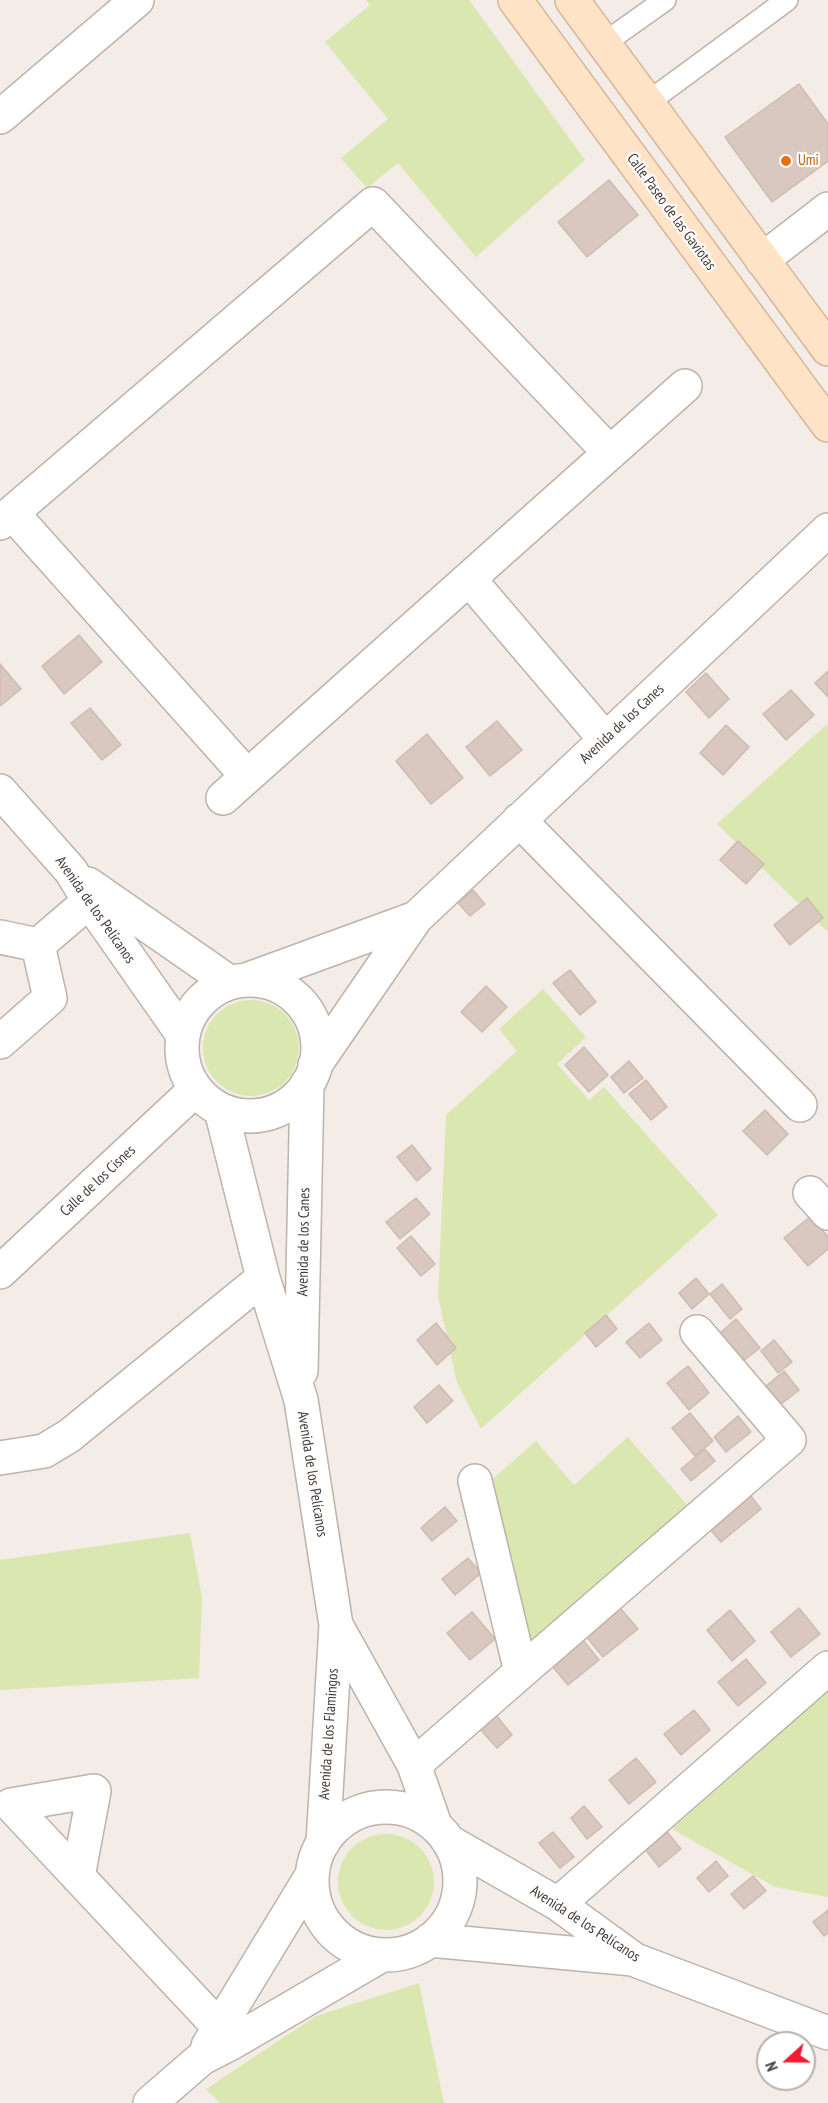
<!DOCTYPE html>
<html>
<head>
<meta charset="utf-8">
<style>
  body { margin:0 }
  #map { position:relative; width:828px; height:2103px; overflow:hidden; background:#f3ece7; font-family:"PT Sans Narrow",sans-serif }
  canvas { display:block }
  .north { position:absolute; left:756px; top:2031px; width:60px; height:60px; box-sizing:border-box; background:#fff; border:2px solid #b5b1af; border-radius:50%; rotate:249deg; font-size:16px; font-weight:700; line-height:24px; text-align:center; color:#463c36 }
  .north::after { content:''; display:block; margin:auto; width:21px; height:27px; background:#f71a2e; clip-path:polygon(50% 0,100% 100%,50% 72%,0 100%) }
</style>
</head>
<body>
<div id="map">
<canvas width="828" height="2103"></canvas>
<div class="north">N</div>
</div>
<script>
const ctx = document.querySelector('canvas').getContext('2d');
ctx.lineJoin = 'round';
function paint(path, color) { ctx.fillStyle = color; ctx.fill(path, 'evenodd'); }
function strokePath(path, color, width, dash) { ctx.strokeStyle = color; ctx.lineWidth = width; ctx.lineCap = dash ? 'butt' : 'round'; ctx.setLineDash(dash || []); ctx.stroke(path); }
function drawText(font, color, halo, rows, align = 'center') {
  ctx.font = font + ' "PT Sans Narrow",sans-serif'; ctx.lineWidth = 4.5; ctx.setLineDash([]); ctx.textBaseline = 'middle'; ctx.strokeStyle = halo; ctx.fillStyle = color; for (const [text, x, y, turn = 0] of rows) {
    ctx.save(); ctx.translate(x, y); ctx.rotate((+turn || 0) * Math.PI / 180); ctx.textAlign = isNaN(turn) ? turn : align; if (halo) ctx.strokeText(text, 0, 0); ctx.fillText(text, 0, 0); ctx.restore();
  }
}
paint(new Path2D(`
  M366 0H469L585 160 476 257 398 163 367 188 341 158 388 119 325 42 370 5Z
  M828 723V932L717 824Z
  M543 989 586 1037 557 1064 589 1100 604 1087 718 1215 481 1429 457 1383 438 1296 446 1115 517 1051 499 1029Z
  M203 1048a48 48 0 1 1 96 0a48 48 0 1 1-96 0Z
  M628 1437 688 1506 530 1643 488 1483 536 1441 574 1485Z
  M190 1533 202 1598 199 1678 0 1690V1560Z
  M828 1691V1897L775 1887 672 1829Z
  M338 1882a48 48 0 1 1 96 0a48 48 0 1 1-96 0Z
  M419 1983 444 2103H220L206 2089 316 2016Z`), '#dbe7b0');
const building = new Path2D(`
  M799 84 828 124V161L772 202 725 137Z
  M609 180 638 215 587 257 558 222Z
  M79 635 102 662 64 694 42 666Z
  M0 664 21 689 0 706Z
  M828 671V697L815 683Z
  M706 673 729 699 709 718 686 692Z
  M791 690 814 715 786 740 763 714Z
  M90 708 121 745 102 760 71 723Z
  M497 721 522 750 490 776 466 747Z
  M726 725 749 747 723 775 700 753Z
  M427 734 463 778 431 804 396 761Z
  M738 841 764 864 746 884 720 860Z
  M473 890 485 904 470 916 458 903Z
  M807 898 823 918 790 945 774 925Z
  M570 970 596 1002 580 1015 553 983Z
  M486 986 507 1007 482 1032 461 1012Z
  M584 1047 608 1075 589 1092 565 1065Z
  M629 1061 643 1078 624 1093 611 1077Z
  M646 1080 667 1107 651 1120 629 1094Z
  M765 1110 788 1134 767 1155 743 1131Z
  M412 1145 431 1169 417 1181 397 1157Z
  M416 1198 430 1214 400 1239 386 1222Z
  M811 1216 828 1237V1249L808 1266 784 1238Z
  M411 1236 435 1264 421 1276 397 1248Z
  M696 1278 709 1294 692 1309 679 1293Z
  M722 1284 742 1309 730 1319 710 1294Z
  M606 1315 617 1329 596 1347 585 1333Z
  M736 1319 760 1348 743 1361 720 1333Z
  M436 1323 456 1348 437 1365 417 1340Z
  M649 1323 662 1340 640 1358 626 1342Z
  M774 1340 792 1362 778 1373 761 1351Z
  M688 1366 709 1393 689 1410 667 1383Z
  M784 1371 799 1390 780 1405 765 1387Z
  M439 1385 453 1401 427 1423 414 1407Z
  M690 1413 713 1441 695 1456 672 1428Z
  M738 1416 751 1432 726 1452 714 1437Z
  M705 1449 715 1461 691 1481 681 1469Z
  M743 1486 761 1509 721 1542 702 1520Z
  M445 1507 457 1521 432 1541 421 1528Z
  M468 1558 481 1573 455 1595 442 1579Z
  M615 1602 638 1629 603 1657 581 1630Z
  M799 1608 820 1634 791 1657 771 1632Z
  M730 1610 755 1641 732 1661 707 1630Z
  M472 1612 495 1639 470 1660 447 1633Z
  M579 1635 599 1660 568 1685 548 1661Z
  M746 1659 766 1683 738 1706 718 1682Z
  M694 1710 710 1730 681 1755 664 1734Z
  M496 1715 512 1735 497 1748 480 1729Z
  M636 1758 656 1782 629 1804 609 1780Z
  M584 1806 602 1827 587 1839 571 1818Z
  M553 1832 574 1857 560 1868 539 1843Z
  M667 1832 681 1849 659 1867 645 1849Z
  M716 1861 728 1876 709 1892 697 1878Z
  M753 1876 766 1891 744 1909 731 1894Z
  M828 1910V1933L824 1936 813 1922Z`);
paint(building, '#d8c8bf');
strokePath(building, '#cfbbaf', 1.5);
const service = new Path2D(`
  M603 44 665 0
  M647 103 787 0`);
const minor = new Path2D(`
  M0 117 137 0
  M762 260 828 209
  M12 513 247 776
  M0 523 373 204 610 453
  M469 579 605 739
  M0 791 71 871 89 901 183 1035
  M223 798 685 386
  M519 820 800 1105
  M88 884 229 982
  M0 937 38 945
  M38 945 99 893
  M249 979 416 918
  M182 1048a68 68 0 1 1 136 0a68 68 0 1 1-136 0Z
  M0 1042 50 998 38 945
  M315 1065 416 918 828 530
  M221 1110 263 1278 301 1400 336 1625 414 1765 435 1825
  M810 1193 828 1213
  M0 1272 196 1089
  M301 1371 307 1084
  M0 1458 44 1451 69 1436 263 1278
  M521 1672 789 1440 697 1332
  M414 1765 521 1672 475 1481
  M312 1881a74 74 0 1 1 148 0a74 74 0 1 1-148 0Z
  M448 1841 558 1904 635 1960 828 2033
  M323 1843 336 1625
  M78 1877 94 1791 11 1805 233 2042
  M558 1904 828 1668
  M430 1940 633 1959
  M208 2046 312 1875
  M150 2103 202 2058 233 2042 382 1955`);
const secondary = new Path2D(`
  M515 0 828 425
  M572 0 828 349`);
strokePath(service, '#beb2a9', 24);
strokePath(minor, '#beb2a9', 36);
strokePath(secondary, '#d6b799', 36);
strokePath(service, '#fff', 21);
strokePath(minor, '#fff', 33);
strokePath(secondary, '#fee3c6', 33);
for (const [x, y, r, color] of [
  [786,161,6,"#e8710a"]
]) { const dot = new Path2D(); dot.arc(x, y, r, 0, 2 * Math.PI); ctx.fillStyle = color; ctx.fill(dot); strokePath(dot, '#fff', 2); }
drawText('15px', '#c56008', '#fff', [
  ["Umi",798,161]
], 'left');
drawText('15px', '#463c36', '#fff', [
  ["Calle Paseo de las Gaviotas",671,212,54],
  ["Avenida de los Canes",622,724,-43],
  ["Avenida de los Pelícanos",95,910,55],
  ["Calle de los Cisnes",98,1181,-43],
  ["Avenida de los Canes",304,1242,-89],
  ["Avenida de los Pelícanos",312,1474,81],
  ["Avenida de los Flamingos",329,1734,-86],
  ["Avenida de los Pelícanos",585,1924,33]
]);
</script>
</body>
</html>
